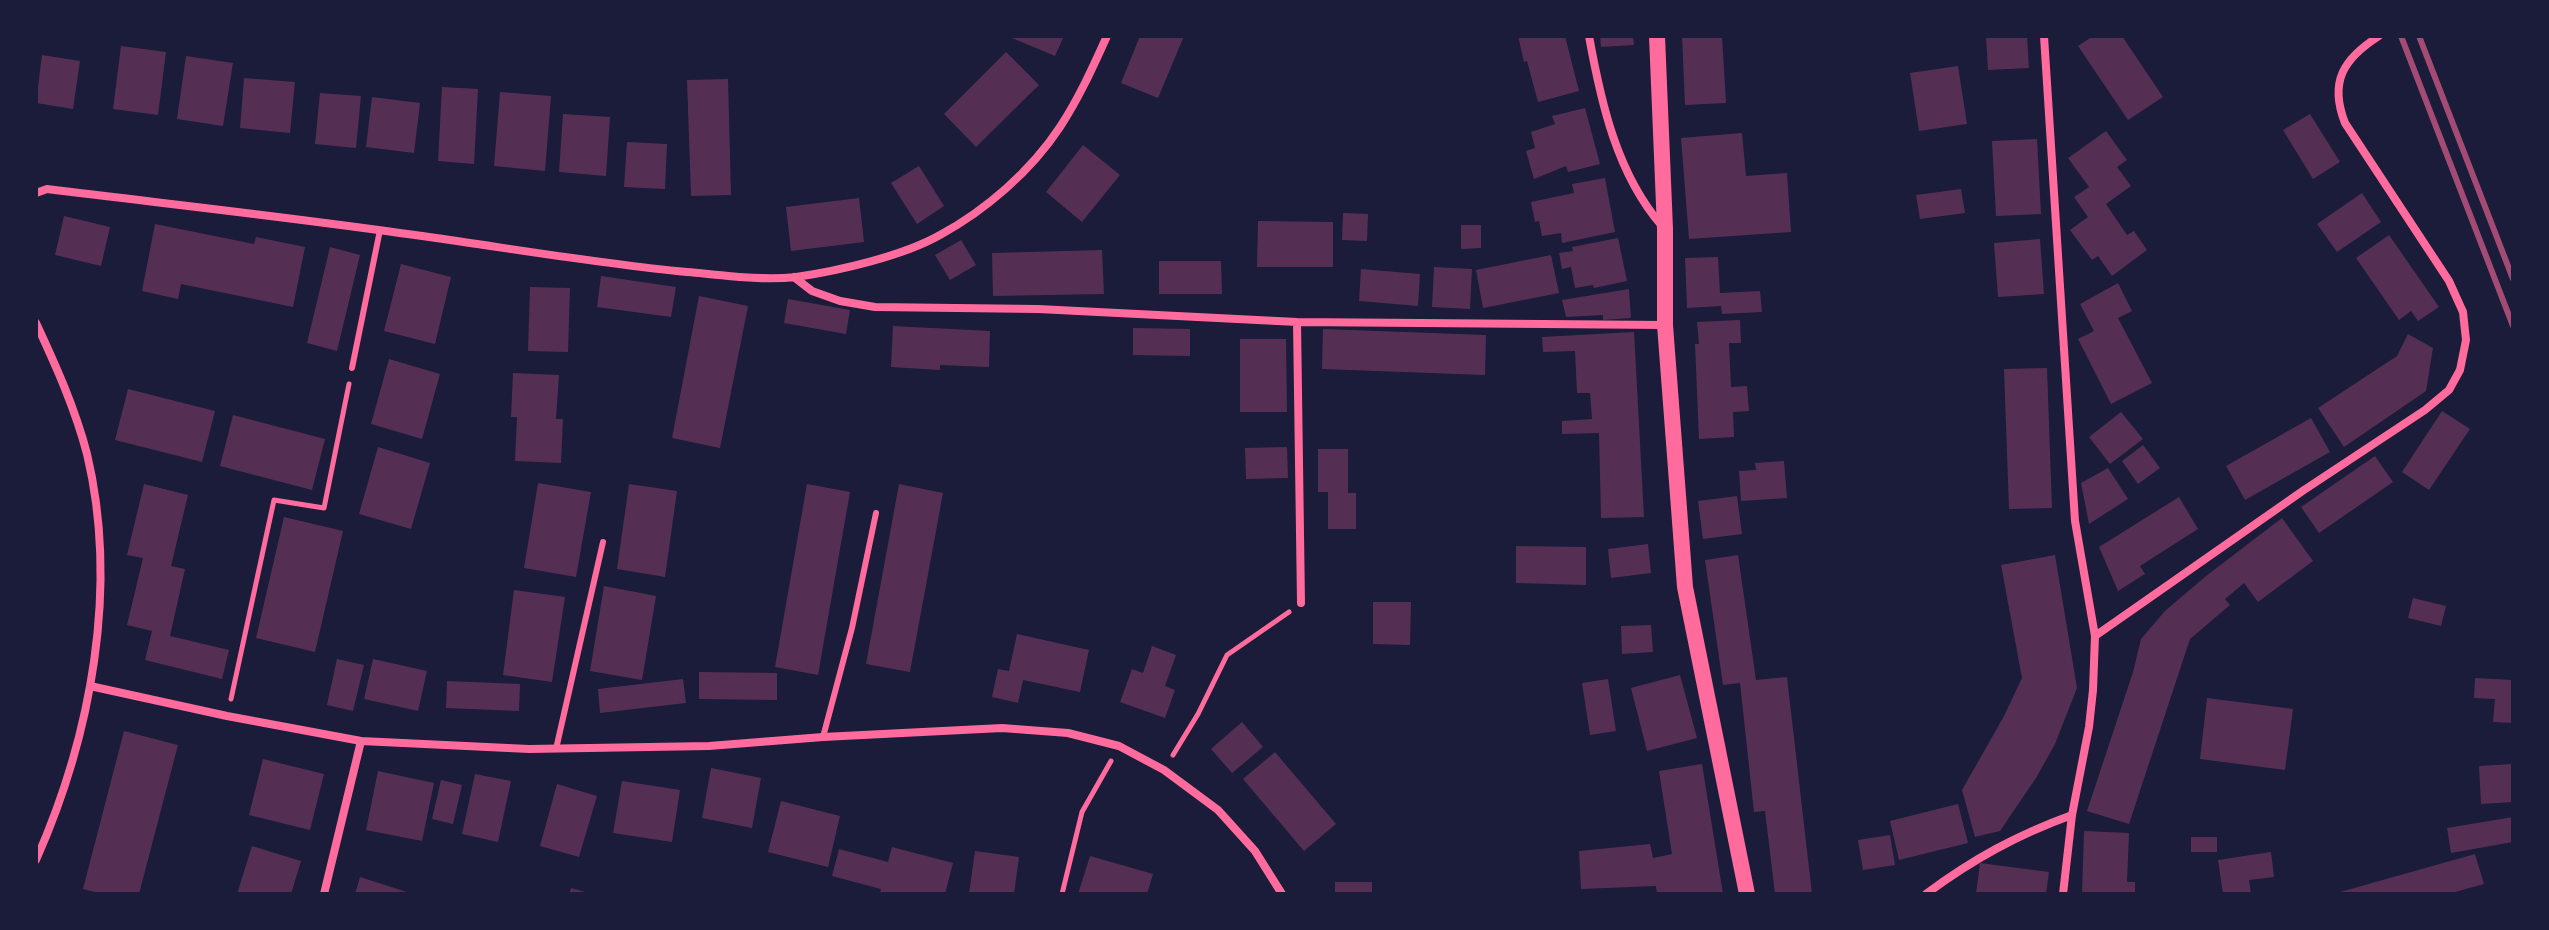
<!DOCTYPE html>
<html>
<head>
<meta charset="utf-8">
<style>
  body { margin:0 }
  #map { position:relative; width:2549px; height:930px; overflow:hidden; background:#1b1b3a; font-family:Roboto,sans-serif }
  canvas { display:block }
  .frame { position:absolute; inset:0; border:38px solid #1b1b3a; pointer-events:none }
</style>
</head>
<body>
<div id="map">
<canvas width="2549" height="930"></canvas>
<div class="frame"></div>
</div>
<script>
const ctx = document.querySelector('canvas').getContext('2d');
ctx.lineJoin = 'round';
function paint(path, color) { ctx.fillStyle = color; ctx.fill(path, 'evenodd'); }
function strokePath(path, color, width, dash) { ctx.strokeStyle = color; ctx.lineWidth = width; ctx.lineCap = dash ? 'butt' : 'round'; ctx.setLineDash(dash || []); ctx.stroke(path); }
paint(new Path2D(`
  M1013 36H1064L1055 56 1012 38Z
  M1140 36H1184L1158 98 1121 83Z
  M1518 36H1565L1579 91 1538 102 1527 61 1524 62Z
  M1600 36H1633L1634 45 1601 47Z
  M1682 36H1722L1726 103 1685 105Z
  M1986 36H2027L2029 68 1988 70Z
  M2093 36H2122L2163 97 2128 120 2078 46Z
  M121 46 166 52 158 115 113 109Z
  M1006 52 1039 85 976 147 944 114Z
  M42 55 80 61 73 109 36 103Z
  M186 56 233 63 223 126 177 119Z
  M1958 66 1967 124 1919 131 1910 73Z
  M244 78 295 82 290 133 240 128Z
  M728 79 731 195 691 196 687 80Z
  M442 87 478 89 474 164 438 161Z
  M500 92 551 96 545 171 494 166Z
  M320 93 361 96 356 148 315 144Z
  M372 97 420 103 414 153 366 147Z
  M1585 108 1600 164 1568 172 1566 166 1534 179 1526 151 1535 148 1531 132 1555 124 1552 116Z
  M563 114 610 117 606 176 559 172Z
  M2310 114 2340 162 2313 179 2283 130Z
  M2106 131 2127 160 2117 167 2131 186 2106 204 2127 235 2134 231 2147 250 2112 276 2098 256 2092 260 2070 230 2088 217 2074 197 2089 187 2068 158Z
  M1742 133 1746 176 1787 173 1791 232 1689 239 1681 138Z
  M2037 139 2041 214 1996 216 1992 141Z
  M627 142 667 144 665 189 624 187Z
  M1083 145 1120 175 1082 222 1046 192Z
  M919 166 944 206 917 224 891 183Z
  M1605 178 1615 232 1562 243 1561 233 1542 236 1539 221 1535 222 1531 202 1574 193 1572 184Z
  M1961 189 1965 213 1920 219 1916 195Z
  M2362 193 2381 222 2337 252 2317 224Z
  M859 198 864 242 791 251 786 207Z
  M1343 213 1368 214 1367 241 1342 240Z
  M64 216 110 227 101 266 55 255Z
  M1258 221 1333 222V267H1257Z
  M155 224 254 244 256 237 305 247 293 307 181 284 178 299 142 291Z
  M1461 225H1481V248L1461 249Z
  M2389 235 2439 307 2418 321 2411 311 2399 320 2356 258Z
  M1618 238 1627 281 1594 288 1593 285 1575 288 1571 267 1562 269 1559 253 1573 251 1572 247Z
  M2040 239 2044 294 1998 297 1994 243Z
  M961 240 976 265 950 280 935 255Z
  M330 247 360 255 337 351 307 343Z
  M1102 250 1104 294 993 296 992 253Z
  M1551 255 1559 293 1483 308 1476 270Z
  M1718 257 1720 293 1760 291 1762 312 1722 314 1721 306 1687 308 1685 258Z
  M1159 261H1221L1222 294H1159Z
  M401 264 451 277 435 344 384 331Z
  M1434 267 1472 269 1470 309 1432 307Z
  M1361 269 1420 274 1418 306 1359 301Z
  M601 276 676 287 671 317 597 307Z
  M2118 283 2132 311 2118 318 2152 383 2111 404 2078 339 2094 331 2080 304Z
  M530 287 570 288 568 352 528 351Z
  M1629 289 1631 318 1603 320V315L1566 317 1562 300Z
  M699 296 748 306 720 448 672 438Z
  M788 299 850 310 846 334 784 323Z
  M1740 320 1741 343H1729L1731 387 1747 386 1749 411 1733 412 1734 437 1699 439 1695 344H1699L1697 322Z
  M893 326 990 331 989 367 940 365V370L891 367Z
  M1133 328 1190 329V356L1133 355Z
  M1323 329 1486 335 1485 375 1322 369Z
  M1634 332 1644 517 1601 518 1599 433 1562 434V421L1592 419 1590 393H1577L1575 351 1543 352 1542 337Z
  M2408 334 2433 348 2426 391 2344 447 2318 408 2397 356Z
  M1240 339H1286L1287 412H1240Z
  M389 359 440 374 422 439 371 424Z
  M2047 368 2052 508 2009 509 2004 369Z
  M513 373 559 375 556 419H563L561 463 515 461 517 417H511Z
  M128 389 215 411 202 462 115 440Z
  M2442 411 2470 429 2429 490 2402 472Z
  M2121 412 2143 439 2110 464 2089 437Z
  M233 415 325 439 312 490 220 466Z
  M2311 418 2330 452 2245 500 2226 466Z
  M2143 445 2160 468 2138 484 2122 461Z
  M378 447 430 463 411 529 359 514Z
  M1287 447 1288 478 1246 479 1245 448Z
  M1318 449H1348V493H1356V529H1328V492H1318Z
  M2375 456 2393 482 2319 533 2301 507Z
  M1784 461 1787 498 1741 501 1739 471 1756 470 1755 463Z
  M2108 468 2128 499 2089 524 2081 483Z
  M538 483 591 492 576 577 524 568Z
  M144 484 188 495 171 566 185 569 170 636 229 650 222 679 145 660 152 631 127 625 143 558 127 555Z
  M629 484 677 491 665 577 617 569Z
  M807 484 850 492 818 675 775 667Z
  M899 484 943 493 910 672 866 664Z
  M1737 496 1742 534 1703 539 1698 501Z
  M2179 497 2198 529 2140 566 2145 574 2118 591 2099 547Z
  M284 517 343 531 315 652 256 638Z
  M2282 518 2313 561 2258 602 2244 583 2225 599 2230 605 2190 639 2129 824 2087 811 2133 672 2141 639 2165 611 2206 576Z
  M1648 544 1651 573 1611 578 1608 549Z
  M1516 546 1586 547V585L1516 583Z
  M1738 555 1756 680 1787 677 1812 894H1775L1765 811 1754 812 1740 683 1723 685 1705 560Z
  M2055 555 2077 688 2055 744 2036 778 2000 831 1975 837 1962 790 2004 716 2022 678 2001 565Z
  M604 586 656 596 642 680 590 671Z
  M514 590 565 597 552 682 503 675Z
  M2413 598 2446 606 2441 626 2408 618Z
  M1373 602H1411L1410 645 1373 644Z
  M1651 625 1653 652 1622 654 1621 626Z
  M1017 634 1089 650 1080 692 1023 680 1018 703 992 697 998 669 1009 671Z
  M1152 646 1176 655 1165 686 1175 690 1165 718 1120 702 1132 669 1143 673Z
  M337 659 364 665 353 711 327 705Z
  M373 659 427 671 418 711 364 699Z
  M699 672 777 673V700L699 699Z
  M1680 675 1697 738 1647 751 1631 688Z
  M2475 678 2513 680V723L2493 722 2495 699 2474 698Z
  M683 679 686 703 600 713 598 689Z
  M1608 679 1616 731 1590 735 1582 683Z
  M447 681 520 684 519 711 446 708Z
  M2207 698 2293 709 2285 770 2200 759Z
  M1242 722 1263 747 1232 773 1211 749Z
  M124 731 178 745 139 894H103L83 889Z
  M1275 752 1336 824 1304 851 1243 779Z
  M263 759 324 774 310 830 249 815Z
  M1702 764 1723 894H1657L1656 886 1581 889 1579 851 1650 844 1653 858 1672 854 1659 771Z
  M2513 764V802L2481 804 2479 766Z
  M711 768 761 778 752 828 702 818Z
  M378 771 434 783 422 841 366 830Z
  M475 774 511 781 498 842 462 834Z
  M441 780 462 785 453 824 432 819Z
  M622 781 680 790 672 842 613 833Z
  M557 784 597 796 579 857 540 846Z
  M781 801 840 816 828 867 768 852Z
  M1958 804 1968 843 1899 860 1890 821Z
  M2513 817V842L2451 853 2447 828Z
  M2084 831 2129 833 2127 882H2135V894H2082Z
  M1890 835 1895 865 1863 870 1858 840Z
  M2191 837H2217V852H2191Z
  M252 846 301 861 291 894H237Z
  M892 847 953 863 945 894H880L881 889 832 876 839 849 888 862Z
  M975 851 1019 857 1014 894H969Z
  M2271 852 2274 877 2249 880 2251 894H2223L2218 860Z
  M2475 854 2484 884 2448 894H2333Z
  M1090 856 1153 874 1147 894H1078Z
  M1980 863 2049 872 2046 894H1976Z
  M360 877 410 893 409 894H355Z
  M1335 882H1372V894H1335Z
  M571 888 589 893V894H569Z`), '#542f53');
strokePath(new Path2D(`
  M231 699 274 500 324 508 349 384
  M1173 755 1198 714 1227 655 1289 612
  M1062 894 1082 812 1111 761`), '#ff6b9d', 5);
strokePath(new Path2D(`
  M352 368 380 230
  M823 737 852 628 876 513
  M556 749 603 542`), '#ff6b9d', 6);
strokePath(new Path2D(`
  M1589 36C1601 103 1617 174 1662 226
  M2044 36 2075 521 2095 636 2093 690 2089 727 2072 815 2063 894
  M36 193 47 189C177 205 307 219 436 238 520 250 603 264 687 272 721 275 762 281 796 277 838 271 903 256 940 235 986 210 1031 171 1060 127 1079 98 1093 67 1107 36
  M794 277 812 291 840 301 875 307 1038 309 1297 322 1665 325
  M1297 322 1301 603
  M36 323C56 366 75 408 87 454 119 588 91 736 36 860
  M2095 636 2304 490 2425 410 2449 390 2460 370 2466 340 2463 312 2449 281 2345 123C2329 82 2343 59 2379 36
  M90 686 227 716 361 741 529 749 709 746 823 737 1002 728 1068 733 1119 746 1164 770 1218 810 1255 851 1282 894
  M324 894 361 741
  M1926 894C1973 859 2017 835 2072 815`), '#ff6b9d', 8);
strokePath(new Path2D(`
  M1657 36 1665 229V325L1685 587 1747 894`), '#ff6b9d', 16);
strokePath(new Path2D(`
  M2401 36 2513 326
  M2419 36 2513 279`), '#a44b75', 6);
</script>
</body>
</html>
